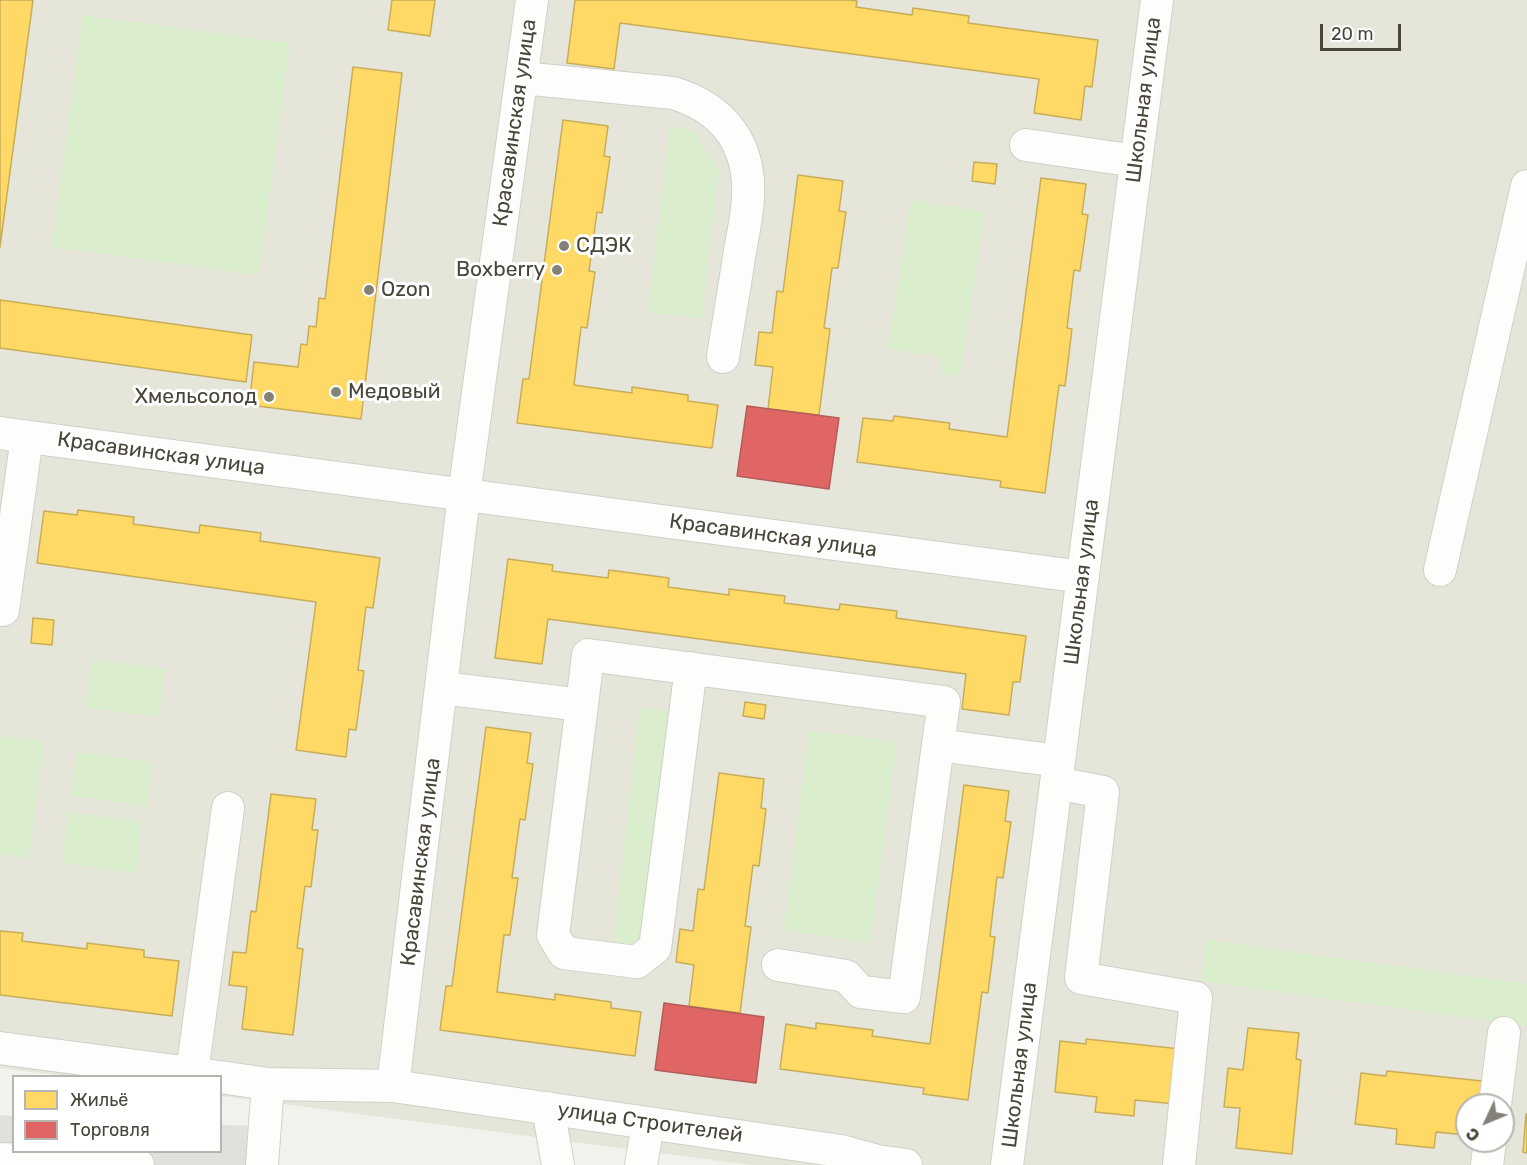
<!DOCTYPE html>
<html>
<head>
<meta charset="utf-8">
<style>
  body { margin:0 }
  #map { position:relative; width:1527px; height:1165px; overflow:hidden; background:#f2f2ed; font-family:Rubik,sans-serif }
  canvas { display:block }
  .legend { position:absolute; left:12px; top:1075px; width:210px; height:78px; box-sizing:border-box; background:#fff; border:2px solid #b6b5af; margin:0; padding:8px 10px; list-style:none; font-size:18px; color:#494538 }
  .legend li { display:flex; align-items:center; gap:12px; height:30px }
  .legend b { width:30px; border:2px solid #b6b5af }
  .north { position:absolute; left:1455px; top:1093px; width:60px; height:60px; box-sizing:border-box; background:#fff; border:2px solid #b6b5af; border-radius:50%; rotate:226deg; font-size:16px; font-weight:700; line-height:24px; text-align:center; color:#494538 }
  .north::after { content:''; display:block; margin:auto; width:21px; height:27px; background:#848277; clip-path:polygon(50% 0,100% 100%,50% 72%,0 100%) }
  .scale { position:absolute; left:1320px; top:24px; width:81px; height:27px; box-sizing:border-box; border:3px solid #494538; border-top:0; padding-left:8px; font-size:18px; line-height:21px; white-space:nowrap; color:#494538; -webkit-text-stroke:4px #fff; paint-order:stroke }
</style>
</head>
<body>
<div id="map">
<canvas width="1527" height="1165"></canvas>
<ul class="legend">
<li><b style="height:16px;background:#ffd966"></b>Жильё</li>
<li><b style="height:16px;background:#e06666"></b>Торговля</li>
</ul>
<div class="north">С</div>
<div class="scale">20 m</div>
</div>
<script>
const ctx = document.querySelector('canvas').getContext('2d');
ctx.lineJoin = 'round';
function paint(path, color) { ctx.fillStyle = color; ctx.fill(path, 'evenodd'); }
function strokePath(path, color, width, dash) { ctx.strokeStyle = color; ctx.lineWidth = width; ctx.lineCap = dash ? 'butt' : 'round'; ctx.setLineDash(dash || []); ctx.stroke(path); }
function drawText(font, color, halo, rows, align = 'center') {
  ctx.font = font + ' Rubik,sans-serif'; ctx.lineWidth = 6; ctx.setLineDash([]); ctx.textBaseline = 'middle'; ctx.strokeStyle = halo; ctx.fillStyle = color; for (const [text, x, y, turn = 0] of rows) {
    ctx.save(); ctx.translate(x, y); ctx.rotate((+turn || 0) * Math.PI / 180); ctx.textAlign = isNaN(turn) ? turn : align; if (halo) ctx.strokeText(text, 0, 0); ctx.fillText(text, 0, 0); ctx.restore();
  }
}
paint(new Path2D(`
  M0 0H1527V1165H751L221 1096 220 1076H67L0 1068ZM1467 1105H1503V1141H1467Z`), '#e6e5da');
paint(new Path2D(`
  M83 15 290 43 259 275 52 247Z
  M670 127 692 130 719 171 701 319 648 312Z
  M911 200 985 212 960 376 940 373 942 357 888 349Z
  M92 659 165 669 159 717 85 707Z
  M640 707 668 711 641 946 613 943Z
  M809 730 897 742 870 943 784 931Z
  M0 736 44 742 29 858 0 854Z
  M77 752 153 762 147 806 71 796Z
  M68 812 142 822 136 873 62 863Z
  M1206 940 1527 984V1026L1201 981Z`), '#daedcd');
paint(new Path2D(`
  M0 1115 13 1116 14 1152H220L221 1125 264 1126 262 1165H0Z`), '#e1e1dc');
const homes = new Path2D(`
  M0 0H33L0 247Z
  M392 0H435L430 36 388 30Z
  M575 0H848L857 1 856 7 912 15 913 8 969 16 968 23 1098 40 1092 87 1085 86 1081 120 1034 113 1039 79 620 23 614 69 567 63Z
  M353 67 402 73 361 419 249 405 254 362 298 367 301 344 307 345 309 326 316 327 319 298 325 299Z
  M563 120 608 126 604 156 610 157 602 213 597 212 589 271 595 272 587 328 581 327 574 385 632 393V387L688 395V401L718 405 712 448 517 423 523 379H529Z
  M974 162 997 164 995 184 972 181Z
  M798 175 843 181 839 211 846 212 838 268H832L824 328 830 329 819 415 768 409 773 367 755 365 759 332 772 333 777 291 783 292Z
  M1041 178 1086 184 1082 214 1088 215 1080 271 1074 270 1067 328 1072 329 1065 386 1059 385 1045 493 1000 487 1001 481 857 462 863 418 893 421 894 416 950 423 949 429 1007 437Z
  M0 300 252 335 246 382 0 348Z
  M78 510 134 517 133 524 199 533 200 525 261 533 260 541 380 558 373 608 366 607 358 670 364 671 356 730 349 729 346 757 296 750 316 602 37 563 44 511 77 515Z
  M508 559 553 565 552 571 608 578 609 570 669 578 668 587 729 595V589L785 596 784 603 839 610 840 604 897 611 896 618 1026 636 1020 682H1013L1009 715 962 709 966 674 548 619 542 664 495 658Z
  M33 618 54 620 52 645 31 643Z
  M745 702 766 705 764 719 743 716Z
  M486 727 531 733 527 763 533 764 525 820 520 819 512 878H518L510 935H504L497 992 555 1000V994L611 1002V1008L641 1012 635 1056 440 1030 446 986H452Z
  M719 773 764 779 761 808 766 809 759 866 753 865 749 896 745 926 751 927 740 1013 689 1006 694 965 676 962 680 929 693 931 698 889 704 890Z
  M964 785 1009 791 1005 821 1011 822 1003 878 997 877 990 936 995 937 988 993 982 992 968 1100 923 1094 924 1088 780 1069 786 1024 816 1029V1023L873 1030 872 1036 930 1044Z
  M271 794 316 799 312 830H318L311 887 305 886 297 948 303 949 293 1035 242 1029 247 987 229 985 233 952 246 953 251 911 256 912Z
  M0 931 23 933 22 941 87 949V943L144 950V957L179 961 172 1016 0 995Z
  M1248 1028 1299 1033 1296 1059 1301 1060 1292 1154 1236 1148 1240 1108 1224 1107 1228 1068 1243 1070Z
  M1086 1039 1181 1049 1175 1104 1135 1100 1134 1116 1095 1112 1097 1097 1055 1092 1060 1041 1086 1044Z
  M1387 1071 1482 1081 1479 1105H1467V1135L1436 1132 1434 1148 1396 1144 1397 1129 1355 1124 1361 1073 1386 1076Z
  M1526 1114H1527V1153L1523 1152Z`);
paint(homes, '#ffd966');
strokePath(homes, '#c8ad58', 1.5);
const shops = new Path2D(`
  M747 406 839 418 829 489 737 476Z
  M664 1003 764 1017 756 1083 655 1070Z`);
paint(shops, '#e06666');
strokePath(shops, '#b35c58', 1.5);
const minor = new Path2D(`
  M522 78 673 93C724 108 751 145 748 198 747 218 742 238 739 257 734 291 728 324 723 357
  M1026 145 1136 161
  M0 433 1083 577
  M1440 570 1527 186
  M3 610 27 437
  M442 688 582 705 588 655 944 702 938 745 1059 761
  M582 705 553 935 564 953 637 962 655 948 691 668
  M1056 783 1103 792 1081 978 1196 998 1179 1165
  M778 965 846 976 861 992 904 997 938 745
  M0 1048 213 1076
  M192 1073 228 808
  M220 1077 268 1084 393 1086 841 1151 877 1161 906 1165
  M393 1086 464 495 532 0
  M1495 1105 1504 1033
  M548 1108 558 1165
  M0 1159 138 1165
  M262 1165 268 1084
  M641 1165 648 1124
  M1007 1165 1157 0
  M1487 1165 1490 1141`);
strokePath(minor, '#d0d0ca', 34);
strokePath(minor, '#fdfdfc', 32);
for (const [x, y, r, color] of [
  [564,246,6,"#848277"],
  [557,270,6,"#848277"],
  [369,290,6,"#848277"],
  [336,392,6,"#848277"],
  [269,397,6,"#848277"]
]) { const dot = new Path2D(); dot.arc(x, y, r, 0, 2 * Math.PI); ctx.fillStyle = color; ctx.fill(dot); strokePath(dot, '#fff', 2); }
drawText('21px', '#494538', '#fff', [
  ["Школьная улица",1144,100,-83],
  ["Красавинская улица",515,123,-82],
  ["Красавинская улица",161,454,8],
  ["Красавинская улица",773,536,8],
  ["Школьная улица",1082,582,-83],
  ["Красавинская улица",421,862,-83],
  ["Школьная улица",1020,1065,-83],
  ["улица Строителей",650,1123,8]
]);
drawText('21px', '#494538', '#fff', [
  ["СДЭК",576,246],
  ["Boxberry",545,270,"right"],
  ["Ozon",381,290],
  ["Медовый",348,392],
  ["Хмельсолод",257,397,"right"]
], 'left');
</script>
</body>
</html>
